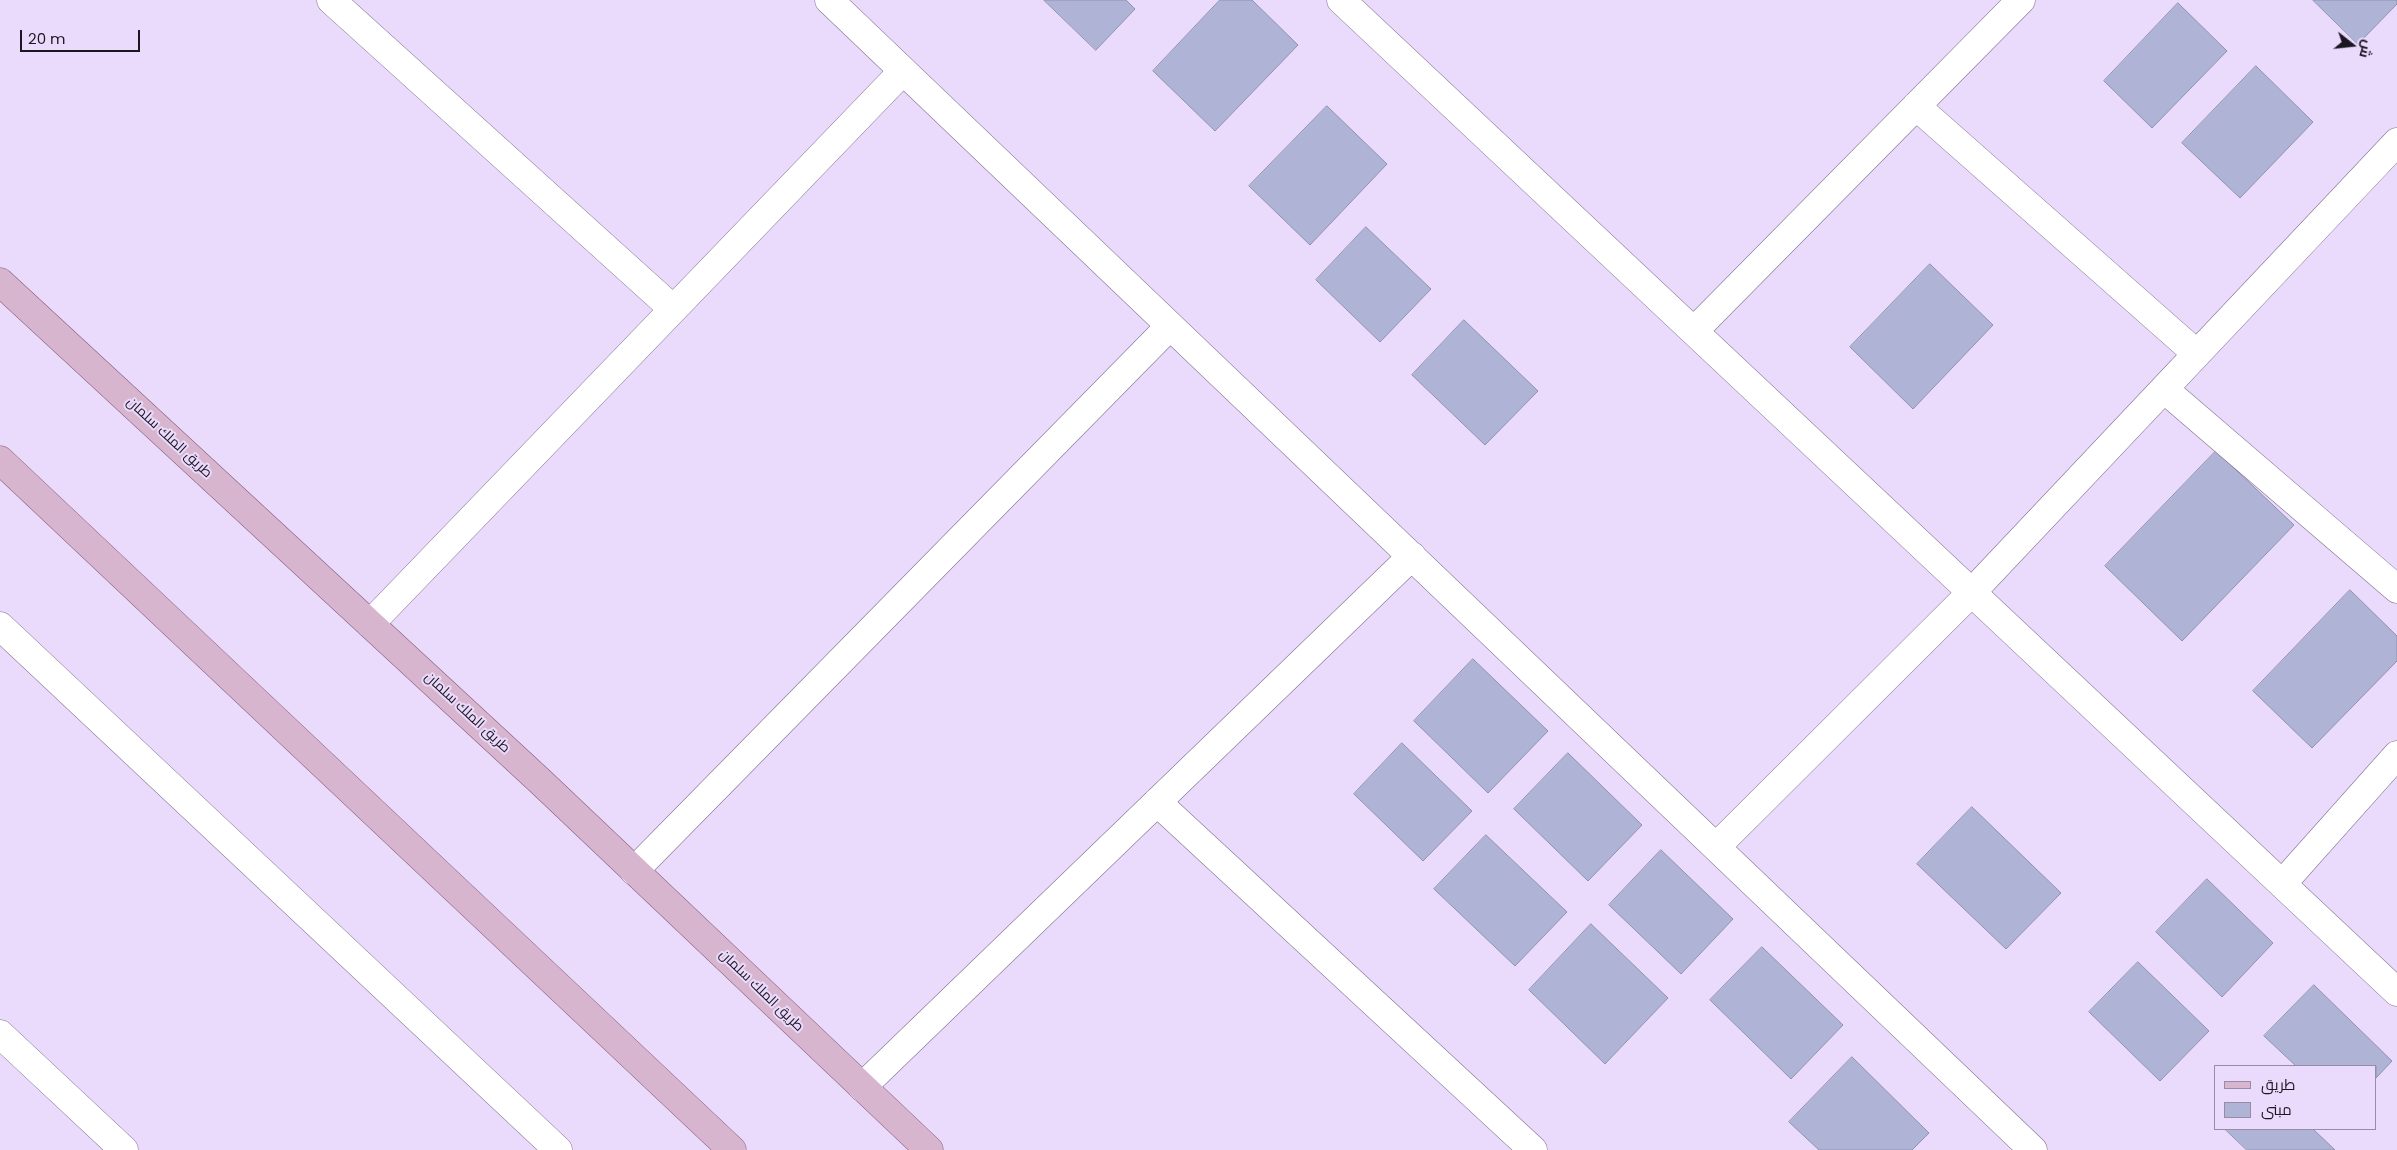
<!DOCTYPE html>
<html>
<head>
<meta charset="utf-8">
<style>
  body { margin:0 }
  #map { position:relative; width:2397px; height:1150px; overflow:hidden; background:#eadafb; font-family:Poppins,Cairo,sans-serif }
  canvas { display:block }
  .legend { position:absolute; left:2214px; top:1065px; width:162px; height:65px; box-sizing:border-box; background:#eadafb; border:1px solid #988ca4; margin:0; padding:6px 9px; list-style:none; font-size:15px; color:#1c1622 }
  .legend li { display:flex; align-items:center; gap:10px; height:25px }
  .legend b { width:25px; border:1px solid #988ca4 }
  .north { position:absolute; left:2327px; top:20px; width:50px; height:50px; -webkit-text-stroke:4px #eadafb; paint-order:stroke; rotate:106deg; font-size:14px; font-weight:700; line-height:20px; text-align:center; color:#1c1622 }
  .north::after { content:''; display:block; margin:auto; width:18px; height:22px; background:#1c1622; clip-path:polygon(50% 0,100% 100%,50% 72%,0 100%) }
  .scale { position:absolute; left:20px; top:30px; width:120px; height:22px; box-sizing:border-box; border:2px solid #1c1622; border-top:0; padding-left:6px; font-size:15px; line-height:18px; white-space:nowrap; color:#1c1622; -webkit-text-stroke:4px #eadafb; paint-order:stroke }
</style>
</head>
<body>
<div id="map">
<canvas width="2397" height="1150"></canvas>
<ul class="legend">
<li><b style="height:6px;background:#d8b5cf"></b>طريق</li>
<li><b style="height:14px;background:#afb3d5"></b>مبنى</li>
</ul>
<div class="north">ش</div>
<div class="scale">20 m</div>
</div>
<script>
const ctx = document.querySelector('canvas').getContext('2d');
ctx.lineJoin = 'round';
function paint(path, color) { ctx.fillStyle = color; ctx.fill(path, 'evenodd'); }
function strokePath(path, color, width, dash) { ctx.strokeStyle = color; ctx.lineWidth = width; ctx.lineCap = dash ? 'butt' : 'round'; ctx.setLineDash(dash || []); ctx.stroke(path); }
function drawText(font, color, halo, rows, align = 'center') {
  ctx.font = font + ' Poppins,Cairo,sans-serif'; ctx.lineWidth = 4; ctx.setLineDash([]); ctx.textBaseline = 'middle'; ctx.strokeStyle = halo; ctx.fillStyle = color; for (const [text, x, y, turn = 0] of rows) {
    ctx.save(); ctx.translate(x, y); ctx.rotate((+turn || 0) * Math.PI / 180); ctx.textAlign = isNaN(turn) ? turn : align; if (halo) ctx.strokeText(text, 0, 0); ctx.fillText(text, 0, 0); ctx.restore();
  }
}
const building = new Path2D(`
  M1044 0H1126L1135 9 1096 50Z
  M1220 0H1252L1298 45 1215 131 1153 71Z
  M2313 0H2397V4L2358 44Z
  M2178 3 2227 51 2152 128 2104 81Z
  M2256 66 2313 122 2240 198 2182 143Z
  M1327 106 1387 164 1310 245 1249 186Z
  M1366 227 1431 289 1380 342 1316 280Z
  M1930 264 1993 325 1913 409 1850 347Z
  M1464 320 1538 391 1485 445 1412 375Z
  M2216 451 2294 525 2182 641 2105 566Z
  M2350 590 2397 636V661L2312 748 2253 691Z
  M1473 659 1548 731 1488 793 1414 721Z
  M1402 743 1472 811 1423 861 1354 794Z
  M1568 753 1642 825 1588 881 1514 809Z
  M1972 807 2061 893 2006 949 1917 864Z
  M1486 835 1567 912 1515 966 1434 889Z
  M1661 850 1733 919 1681 974 1609 905Z
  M2207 879 2273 943 2222 997 2156 932Z
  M1591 924 1668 998 1605 1064 1529 990Z
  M1762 947 1843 1025 1791 1079 1710 1000Z
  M2138 962 2209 1031 2160 1081 2089 1012Z
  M2314 985 2392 1061 2376 1078V1066H2296L2264 1036Z
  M1852 1057 1929 1133 1912 1150H1819L1789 1122Z
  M2225 1129H2313L2335 1150H2247Z`);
paint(building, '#afb3d5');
strokePath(building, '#8e92b2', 1);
const minor = new Path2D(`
  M331 0 673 309
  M829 0 2033 1150
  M1341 0 2397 992
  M1916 106 2197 354
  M1694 331 2021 0
  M2164 389 2397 589
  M370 624 903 71
  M0 626 558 1150
  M1157 802 1533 1150
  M1716 847 1972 592 2397 142
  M634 871 1170 326
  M2282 884 2397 755
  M0 1034 124 1150
  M862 1087 1412 556`);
const major = new Path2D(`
  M0 282 541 782 929 1150
  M0 460 732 1150`);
strokePath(minor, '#80718e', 29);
strokePath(major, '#855d7e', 29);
strokePath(minor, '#fff', 28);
strokePath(major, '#d8b5cf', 28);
drawText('14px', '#1c1622', '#eadafb', [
  ["طريق الملك سلمان",169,438,43],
  ["طريق الملك سلمان",467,713,43],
  ["طريق الملك سلمان",761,991,44]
]);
</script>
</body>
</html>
